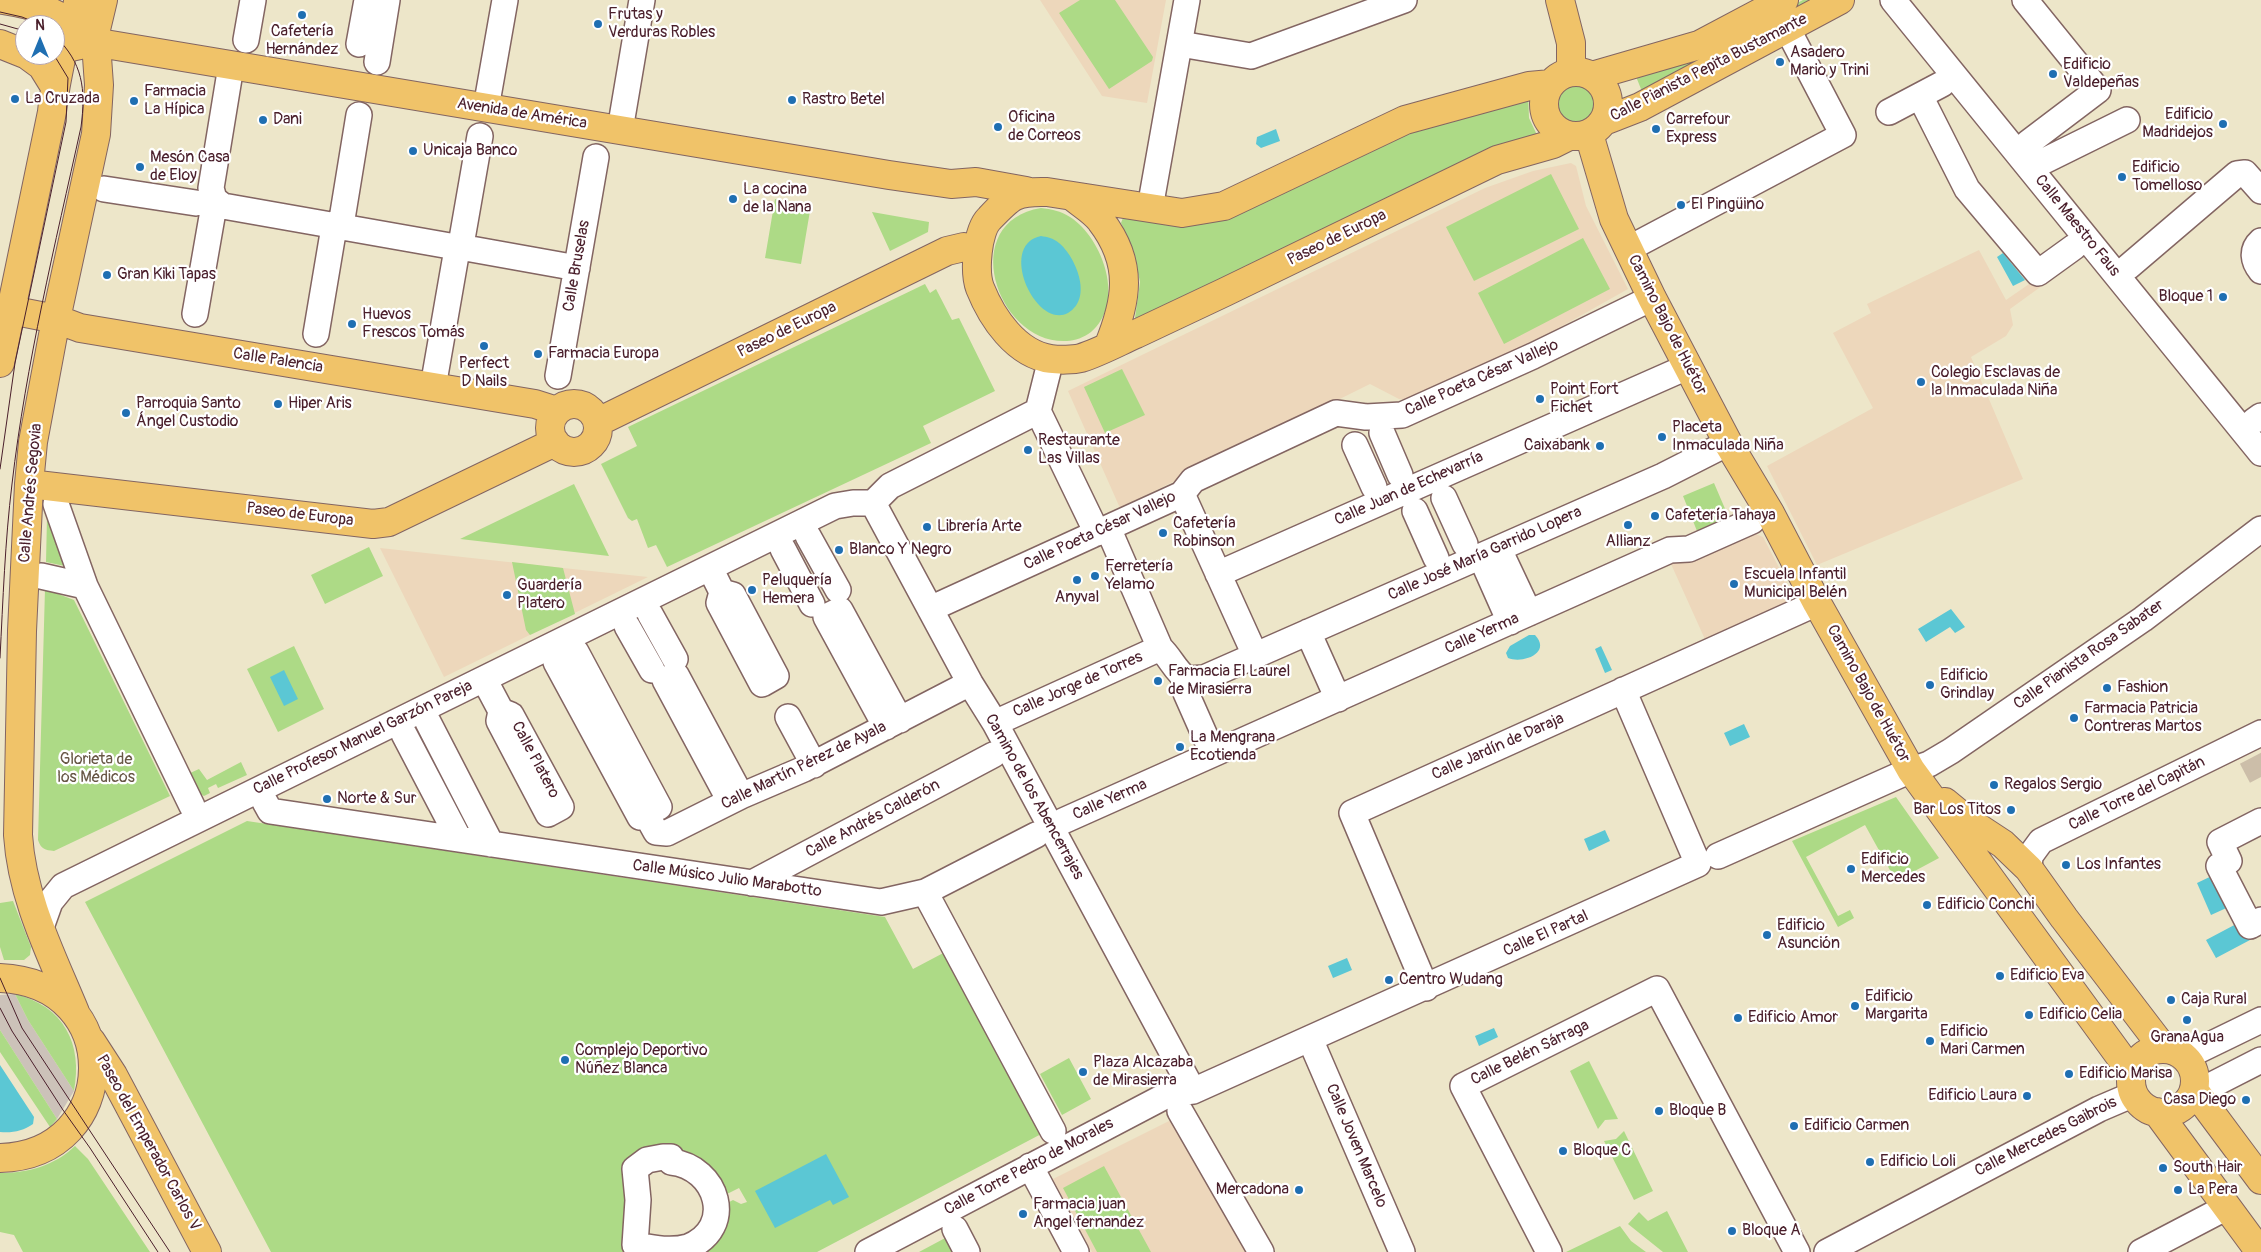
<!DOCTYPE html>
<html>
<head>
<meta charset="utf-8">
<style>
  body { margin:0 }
  #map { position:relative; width:2261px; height:1252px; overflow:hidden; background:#ede6c9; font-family:Pangolin,sans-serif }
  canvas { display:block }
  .north { position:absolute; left:15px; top:15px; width:50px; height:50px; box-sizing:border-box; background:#fff; border:1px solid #b7a5aa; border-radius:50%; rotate:0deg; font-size:14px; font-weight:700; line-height:20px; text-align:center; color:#4a1f2b }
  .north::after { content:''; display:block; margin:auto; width:18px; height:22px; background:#1f6fb2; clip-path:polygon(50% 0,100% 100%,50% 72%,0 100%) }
</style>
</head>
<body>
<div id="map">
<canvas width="2261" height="1252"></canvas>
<div class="north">N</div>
</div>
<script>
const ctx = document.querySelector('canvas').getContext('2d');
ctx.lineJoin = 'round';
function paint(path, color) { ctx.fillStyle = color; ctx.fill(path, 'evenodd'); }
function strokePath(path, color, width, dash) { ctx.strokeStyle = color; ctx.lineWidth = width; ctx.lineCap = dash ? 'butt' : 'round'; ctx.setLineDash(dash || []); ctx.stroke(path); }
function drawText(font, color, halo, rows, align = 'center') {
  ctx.font = font + ' Pangolin,sans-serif'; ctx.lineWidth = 4.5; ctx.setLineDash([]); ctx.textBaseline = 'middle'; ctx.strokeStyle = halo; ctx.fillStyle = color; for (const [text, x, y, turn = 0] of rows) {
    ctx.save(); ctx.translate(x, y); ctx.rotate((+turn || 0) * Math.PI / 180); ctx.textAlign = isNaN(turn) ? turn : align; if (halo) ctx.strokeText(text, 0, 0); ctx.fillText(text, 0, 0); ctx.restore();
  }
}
paint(new Path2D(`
  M1040 0H1166L1147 103 1102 96Z
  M1571 163 1576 166 1586 206 1628 289 1523 348 1421 400 1399 399 1370 384 1120 508 1068 391 1485 188 1533 171Z
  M1979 250 2006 300 2074 253 2079 259 2010 309 2013 325 2006 336 1971 357 2023 479 1817 565 1767 466 1873 408 1833 333 1871 313 1867 304Z
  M1746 530 1763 537 1798 604 1708 646 1671 564Z
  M380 548 563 568 648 577 444 677Z
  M1173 1119 1252 1252H1092L1053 1179Z`), '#edd7bb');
paint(new Path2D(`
  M15 994 28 1020 74 1091 57 1119 0 1030V995Z`), '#ccc2b9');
paint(new Path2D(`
  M1080 0H1115L1153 57 1152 61 1109 89 1059 13Z
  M1803 0H1819L1643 94 1635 74 1703 53Z
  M1556 104a20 20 0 1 1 40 0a20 20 0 1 1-40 0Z
  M1528 94 1529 118 1537 135 1140 324 1135 318 1140 282 1133 249 1121 223 1124 215 1173 222 1406 129Z
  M1551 174 1579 229 1474 281 1446 227Z
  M775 199 811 205 801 264 765 258Z
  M1041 208C1051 209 1061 211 1070 217 1103 238 1126 303 1091 332 1085 337 1074 341 1067 341 997 345 956 222 1041 208Z
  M872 212 929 222 928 232 890 251Z
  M1583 238 1610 289 1504 344 1478 293Z
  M925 284 930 293 936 289 952 320 959 318 995 391 923 426 931 443 667 567 656 545 648 548 637 519 632 521 628 518 601 464 637 446 628 427Z
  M1122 369 1145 415 1105 433 1084 387Z
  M1714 483 1729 518 1697 531 1683 496Z
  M574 484 609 556 460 539Z
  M54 516 74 568 46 562 47 517Z
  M369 547 383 576 325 604 311 575Z
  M512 562 563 568 575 614 530 635 526 630Z
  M45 589 74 600 170 796 54 851C45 850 41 849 38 840Z
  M294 646 324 709 278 732 247 669Z
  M241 762 247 775 218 788 216 784 208 788 210 793 204 796 197 792 188 774 199 769 207 780Z
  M1896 797 1939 858 1896 881 1865 825 1806 857 1838 916 1850 910 1854 918 1838 927 1792 841Z
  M247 821 885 917 913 969 949 950 1045 1132 817 1252H670L718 1208 733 1200 741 1204 747 1202 739 1188 715 1200 713 1192 647 1160 634 1252H271L85 902Z
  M13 901 31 947 30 955 24 960H4L0 947V903Z
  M15 994C64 1006 83 1044 74 1091L28 1020Z
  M0 1030 57 1119 50 1127 0 1052Z
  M1069 1058 1091 1099 1062 1115 1040 1074Z
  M1589 1061 1618 1119 1605 1120 1598 1129 1570 1071Z
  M1624 1131 1653 1191 1634 1200 1604 1141 1616 1139Z
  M75 1146 88 1159 150 1252H23L14 1235 0 1232V1173C28 1173 54 1166 75 1146Z
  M1104 1166 1151 1252H1097L1063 1188Z
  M1667 1211 1688 1252H1663L1628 1224 1639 1212 1648 1221Z
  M1620 1226 1631 1241 1646 1252H1566Z
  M962 1229 978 1252H919Z`), '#adda86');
paint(new Path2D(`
  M1276 129 1280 141 1261 148 1256 144 1257 137Z
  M1041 236C1047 237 1053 238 1059 243 1075 256 1094 298 1068 313 1036 330 997 245 1041 236Z
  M2003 253 2025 280 2013 286 1997 257Z
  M1951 609 1965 627 1955 633 1950 627 1926 642 1918 629Z
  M1529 635H1535C1552 653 1523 664 1508 658L1506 653 1510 646Z
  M1601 646 1612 670 1605 673 1595 649Z
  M284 670 298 699 284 706 270 677Z
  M1744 724 1750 737 1730 746 1724 733Z
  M1605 830 1610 841 1589 851 1584 839Z
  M2218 873 2233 905 2211 915 2197 883Z
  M2240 922 2250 940 2216 958 2206 940Z
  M1347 958 1352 970 1333 978 1328 966Z
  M1494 1028 1498 1037 1479 1046 1475 1036Z
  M0 1065 34 1117 33 1124C23 1131 13 1133 0 1132Z
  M826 1154 849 1197 833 1205 830 1200 775 1228 755 1191Z`), '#5bc7d4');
strokePath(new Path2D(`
  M2251 758 2261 777`), '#ccbea9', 25, [25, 12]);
const minor = new Path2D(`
  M1893 0 2261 453
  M2025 0 2098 90 2028 143
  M246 40 253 0
  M359 44 367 0
  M1180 44 1251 56 1404 0
  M377 62 387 0
  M231 66 211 188 214 199 223 206 450 246 455 249 456 255 433 387
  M1920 96 1967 189 2038 273 2074 247
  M486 108 505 0
  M1889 112 1942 84
  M620 130 642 0
  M2042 162 2127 120
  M104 189 196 203
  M1150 208 1187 0
  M342 219 359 115
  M462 239 480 136
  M2261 241C2251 250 2253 261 2261 271
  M471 249 577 268
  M1628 249 1843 135 1787 28
  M2128 267 2237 174 2245 173 2261 191
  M195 314 213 211
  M316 334 333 233
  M558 376 596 157
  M1038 411 1097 533
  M1038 411 1051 359
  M2254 421 2261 416
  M1382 433 1400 475
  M1355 445 1374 487
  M1182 494 1255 655
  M1444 498 1465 544
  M873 503 970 683 995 723 1193 1091
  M873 503 890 486 1038 411
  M56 504 85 586 192 806
  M1415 511 1436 558
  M1108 528 1160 648C1171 658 1175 671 1187 679
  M808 536 838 590
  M783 549 812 604
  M1504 560 1529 613
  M710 568 722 592 719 603 762 684 776 676 733 595 722 592
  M1486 568 1510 622
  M1218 574 1687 367
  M41 576 85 586
  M930 609 1182 494 1193 480 1336 413 1366 417 1402 415 1533 356 1652 298
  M650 614 675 659
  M627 626 652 670
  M1308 632 1338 699
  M576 652 659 807
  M556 662 640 817
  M484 679 501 711 499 721 548 814 561 807 511 715 501 711
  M1187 679 1204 678 1663 476 1728 443
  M1187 679 1186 693 1213 754
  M788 717 814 765
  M428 722 491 844
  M995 723 1160 648
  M886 727 826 617 840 610 900 720
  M404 734 459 839
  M730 801 665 680 676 675 741 796
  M265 802 270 811 881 902 925 892 1053 1131
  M646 814 656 832 667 833 741 796 804 769 970 683
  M1063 821 1670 550 1689 549 1752 521
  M2261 821 2220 842 2229 861 2219 866 2250 926 2261 920
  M1718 856 1911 770 1929 764 1951 751 2143 619 2261 529
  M2029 869 2030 856 2041 841 2261 733
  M752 883 993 755
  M925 892 1036 835
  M40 930 50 902 63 886 835 506 853 503H873
  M1426 988 1352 813 1817 603
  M1310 1039 1402 1252
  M2185 1057 2261 1020
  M2195 1086H2210L2261 1060
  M1180 1111 1261 1252
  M663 1157H671V1162C718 1167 736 1228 688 1247 671 1252 652 1248 635 1245L638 1200 635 1169 647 1160Z
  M1030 1166 1076 1252
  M955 1229 967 1252
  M868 1252 1169 1094 1193 1091 1698 864 1623 690
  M1549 1252 1463 1086 1657 989 1797 1252
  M1827 1252 2099 1109 2134 1094
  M2141 1252 2227 1207`);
const major = new Path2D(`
  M3 0C35 5 64 13 86 36
  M1560 0 1571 43V72
  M0 44 25 54
  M55 47 66 48 93 42 889 175 951 184 976 182 1026 191
  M27 55 42 66 55 87
  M1544 104a32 32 0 1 1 64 0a32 32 0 1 1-64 0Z
  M1592 76 1699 45 1784 0
  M1551 84 1529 86 1405 120 1224 206 1182 213 1047 192C1015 191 1011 196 989 219 977 231 974 272 980 288 992 318 1016 354 1051 359 1059 360 1073 360 1081 358 1100 352 1118 342 1136 334 1166 320 1195 306 1225 292 1315 248 1406 204 1497 160L1553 144 1569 136
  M1604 121 1640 107 1840 0
  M1589 134 1614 219 1652 298 1728 443 1770 513 1817 603 1911 770 2132 1073
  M1072 196C1081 204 1094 211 1101 221 1134 264 1127 301 1108 347
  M0 308 56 319 80 328 535 404 557 411
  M0 363 52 112C54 90 59 70 63 49 67 30 77 22 78 0
  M550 428a24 24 0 1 1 48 0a24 24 0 1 1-48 0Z
  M598 422 947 251 964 247 978 249
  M29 484 373 524 389 522 555 442
  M1945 802 1968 821 2003 844 2029 869 2064 918 2164 1049
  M0 978C126 983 122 1155 0 1158
  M75 1012C51 954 22 898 18 835L22 631 29 484 33 442 56 319 96 134 99 85 97 57 93 42 103 0
  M91 1041 113 1075 207 1252
  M2131 1081a32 32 0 1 1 64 0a32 32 0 1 1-64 0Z
  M2194 1090 2261 1180
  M2157 1112 2260 1252`);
strokePath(minor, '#836562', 28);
strokePath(major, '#836562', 30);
strokePath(minor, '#fff', 25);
strokePath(major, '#f0c369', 28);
strokePath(new Path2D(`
  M0 12 22 17 42 25
  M0 24 25 31
  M0 469 15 363 66 122 68 78 54 55
  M0 658C3 600 5 541 12 484 26 363 55 245 81 127 86 89 83 63 55 36
  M0 978 22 1028 170 1252
  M0 1008 12 1031 63 1110 90 1148 158 1252`), '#4a1f2b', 1);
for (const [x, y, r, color] of [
  [302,15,5,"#1f6fb2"],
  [598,24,5,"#1f6fb2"],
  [1780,62,5,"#1f6fb2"],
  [2053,74,5,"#1f6fb2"],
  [15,99,5,"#1f6fb2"],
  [792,100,5,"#1f6fb2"],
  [134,101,5,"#1f6fb2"],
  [263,120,5,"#1f6fb2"],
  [2223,124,5,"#1f6fb2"],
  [998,127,5,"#1f6fb2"],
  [1656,129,5,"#1f6fb2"],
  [413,151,5,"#1f6fb2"],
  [140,167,5,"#1f6fb2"],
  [2122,177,5,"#1f6fb2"],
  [733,199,5,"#1f6fb2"],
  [1681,205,5,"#1f6fb2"],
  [107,275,5,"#1f6fb2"],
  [2223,297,5,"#1f6fb2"],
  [352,324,5,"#1f6fb2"],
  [484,346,5,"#1f6fb2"],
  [538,354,5,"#1f6fb2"],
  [1921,382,5,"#1f6fb2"],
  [1540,399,5,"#1f6fb2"],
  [278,404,5,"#1f6fb2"],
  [126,413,5,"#1f6fb2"],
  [1662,437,5,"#1f6fb2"],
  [1600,446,5,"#1f6fb2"],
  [1028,450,5,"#1f6fb2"],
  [1655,516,5,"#1f6fb2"],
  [1628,525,5,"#1f6fb2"],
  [927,527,5,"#1f6fb2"],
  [1163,533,5,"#1f6fb2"],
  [839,550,5,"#1f6fb2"],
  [1095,576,5,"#1f6fb2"],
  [1077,580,5,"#1f6fb2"],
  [1734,584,5,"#1f6fb2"],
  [752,590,5,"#1f6fb2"],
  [507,595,5,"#1f6fb2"],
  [1158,681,5,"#1f6fb2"],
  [1930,685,5,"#1f6fb2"],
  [2107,688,5,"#1f6fb2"],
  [2074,718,5,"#1f6fb2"],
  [1180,747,5,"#1f6fb2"],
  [1994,785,5,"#1f6fb2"],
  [327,799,5,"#1f6fb2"],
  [2011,810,5,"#1f6fb2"],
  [2066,865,5,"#1f6fb2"],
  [1851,869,5,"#1f6fb2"],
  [1927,905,5,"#1f6fb2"],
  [1767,935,5,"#1f6fb2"],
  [2000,976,5,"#1f6fb2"],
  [1389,980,5,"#1f6fb2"],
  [2171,1000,5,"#1f6fb2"],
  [1855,1006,5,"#1f6fb2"],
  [2029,1015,5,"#1f6fb2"],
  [1738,1018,5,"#1f6fb2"],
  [2187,1020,5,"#1f6fb2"],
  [1930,1041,5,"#1f6fb2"],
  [565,1060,5,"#1f6fb2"],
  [1083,1072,5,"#1f6fb2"],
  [2069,1074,5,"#1f6fb2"],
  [2027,1096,5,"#1f6fb2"],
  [2246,1100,5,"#1f6fb2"],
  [1659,1111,5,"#1f6fb2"],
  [1794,1126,5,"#1f6fb2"],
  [1563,1151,5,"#1f6fb2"],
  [1870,1162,5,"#1f6fb2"],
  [2163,1168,5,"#1f6fb2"],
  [1299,1190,5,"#1f6fb2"],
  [2178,1190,5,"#1f6fb2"],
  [1023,1214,5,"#1f6fb2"],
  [1732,1231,5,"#1f6fb2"]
]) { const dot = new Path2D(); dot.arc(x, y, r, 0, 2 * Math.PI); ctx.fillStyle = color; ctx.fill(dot); strokePath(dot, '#fff', 2); }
drawText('16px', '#4a1f2b', '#fff', [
  ["Frutas y",608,15],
  ["Verduras Robles",608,33],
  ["Cafetería",302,32,"center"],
  ["Hernández",302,50,"center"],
  ["Asadero",1790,53],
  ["Mario y Trini",1790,71],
  ["Edificio",2063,65],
  ["Valdepeñas",2063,83],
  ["Farmacia",144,92],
  ["La Hípica",144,110],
  ["La Cruzada",25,99],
  ["Rastro Betel",802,100],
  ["Edificio",2213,115,"right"],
  ["Madridejos",2213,133,"right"],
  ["Oficina",1008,118],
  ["de Correos",1008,136],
  ["Dani",273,120],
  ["Carrefour",1666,120],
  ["Express",1666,138],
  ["Unicaja Banco",423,151],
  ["Mesón Casa",150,158],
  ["de Eloy",150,176],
  ["Edificio",2132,168],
  ["Tomelloso",2132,186],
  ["La cocina",743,190],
  ["de la Nana",743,208],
  ["El Pingüino",1691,205],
  ["Gran Kiki Tapas",117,275],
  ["Bloque 1",2213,297,"right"],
  ["Huevos",362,315],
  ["Frescos Tomás",362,333],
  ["Farmacia Europa",548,354],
  ["Perfect",484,364,"center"],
  ["D Nails",484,382,"center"],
  ["Colegio Esclavas de",1931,373],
  ["la Inmaculada Niña",1931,391],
  ["Point Fort",1550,390],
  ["Fichet",1550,408],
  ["Parroquia Santo",136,404],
  ["Ángel Custodio",136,422],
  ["Hiper Aris",288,404],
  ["Placeta",1672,428],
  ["Inmaculada Niña",1672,446],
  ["Restaurante",1038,441],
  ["Las Villas",1038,459],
  ["Caixabank",1590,446,"right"],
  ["Cafetería Tahaya",1665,516],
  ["Cafetería",1173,524],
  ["Robinson",1173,542],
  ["Librería Arte",937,527],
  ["Allianz",1628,542,"center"],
  ["Blanco Y Negro",849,550],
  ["Ferretería",1105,567],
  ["Yelamo",1105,585],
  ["Escuela Infantil",1744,575],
  ["Municipal Belén",1744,593],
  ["Peluquería",762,581],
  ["Hemera",762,599],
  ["Guardería",517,586],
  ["Platero",517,604],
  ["Anyval",1077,598,"center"],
  ["Farmacia El Laurel",1168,672],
  ["de Mirasierra",1168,690],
  ["Edificio",1940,676],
  ["Grindlay",1940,694],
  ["Fashion",2117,688],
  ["Farmacia Patricia",2084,709],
  ["Contreras Martos",2084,727],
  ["La Mengrana",1190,738],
  ["Ecotienda",1190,756],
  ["Regalos Sergio",2004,785],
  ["Norte & Sur",337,799],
  ["Bar Los Titos",2001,810,"right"],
  ["Edificio",1861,860],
  ["Mercedes",1861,878],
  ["Los Infantes",2076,865],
  ["Edificio Conchi",1937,905],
  ["Edificio",1777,926],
  ["Asunción",1777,944],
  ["Edificio Eva",2010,976],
  ["Centro Wudang",1399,980],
  ["Edificio",1865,997],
  ["Margarita",1865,1015],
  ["Caja Rural",2181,1000],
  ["Edificio Celia",2039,1015],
  ["Edificio Amor",1748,1018],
  ["Edificio",1940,1032],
  ["Mari Carmen",1940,1050],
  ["GranaAgua",2187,1038,"center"],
  ["Complejo Deportivo",575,1051],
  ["Núñez Blanca",575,1069],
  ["Plaza Alcazaba",1093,1063],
  ["de Mirasierra",1093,1081],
  ["Edificio Marisa",2079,1074],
  ["Edificio Laura",2017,1096,"right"],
  ["Casa Diego",2236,1100,"right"],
  ["Bloque B",1669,1111],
  ["Edificio Carmen",1804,1126],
  ["Bloque C",1573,1151],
  ["Edificio Loli",1880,1162],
  ["South Hair",2173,1168],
  ["Mercadona",1289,1190,"right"],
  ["La Pera",2188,1190],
  ["Farmacia juan",1033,1205],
  ["Angel fernandez",1033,1223],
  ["Bloque A",1742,1231]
], 'left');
drawText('16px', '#4a1f2b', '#fff', [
  ["Calle Pianista Pepita Bustamante",1709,68,-27],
  ["Avenida de América",522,114,9],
  ["Calle Maestro Faus",2077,226,51],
  ["Paseo de Europa",1337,238,-26],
  ["Calle Bruselas",577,266,-80],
  ["Camino Bajo de Huétor",1667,325,63],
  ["Paseo de Europa",787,330,-26],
  ["Calle Palencia",278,361,9],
  ["Calle Poeta César Vallejo",1482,378,-24],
  ["Calle Juan de Echevarría",1409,489,-24],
  ["Calle Andrés Segovia",31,493,-85],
  ["Paseo de Europa",300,515,7],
  ["Calle Poeta César Vallejo",1100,531,-25],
  ["Calle José María Garrido Lopera",1485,554,-24],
  ["Calle Yerma",1482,634,-24],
  ["Calle Pianista Rosa Sabater",2089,655,-35],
  ["Calle Jorge de Torres",1078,685,-24],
  ["Camino Bajo de Huétor",1868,694,61],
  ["Calle Profesor Manuel Garzón Pareja",363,738,-26],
  ["Calle Jardín de Daraja",1498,747,-24],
  ["Calle Platero",535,760,62],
  ["Calle Martín Pérez de Ayala",804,766,-26],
  ["Calle Torre del Capitán",2137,794,-26],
  ["Camino de los Abencerrajes",1034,797,61],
  ["Calle Yerma",1110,800,-24],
  ["Calle Andrés Calderón",873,819,-28],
  ["Calle Músico Julio Marabotto",727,879,8],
  ["Calle El Partal",1546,934,-24],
  ["Calle Belén Sárraga",1530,1053,-26],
  ["Calle Mercedes Gaibrois",2046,1137,-27],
  ["Paseo del Emperador Carlos V",148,1143,61],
  ["Calle Joven Marcelo",1356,1146,67],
  ["Calle Torre Pedro de Morales",1029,1167,-28]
]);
drawText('16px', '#685746', '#fff', [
  ["Glorieta de",96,760],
  ["los Médicos",96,778]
]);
</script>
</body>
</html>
